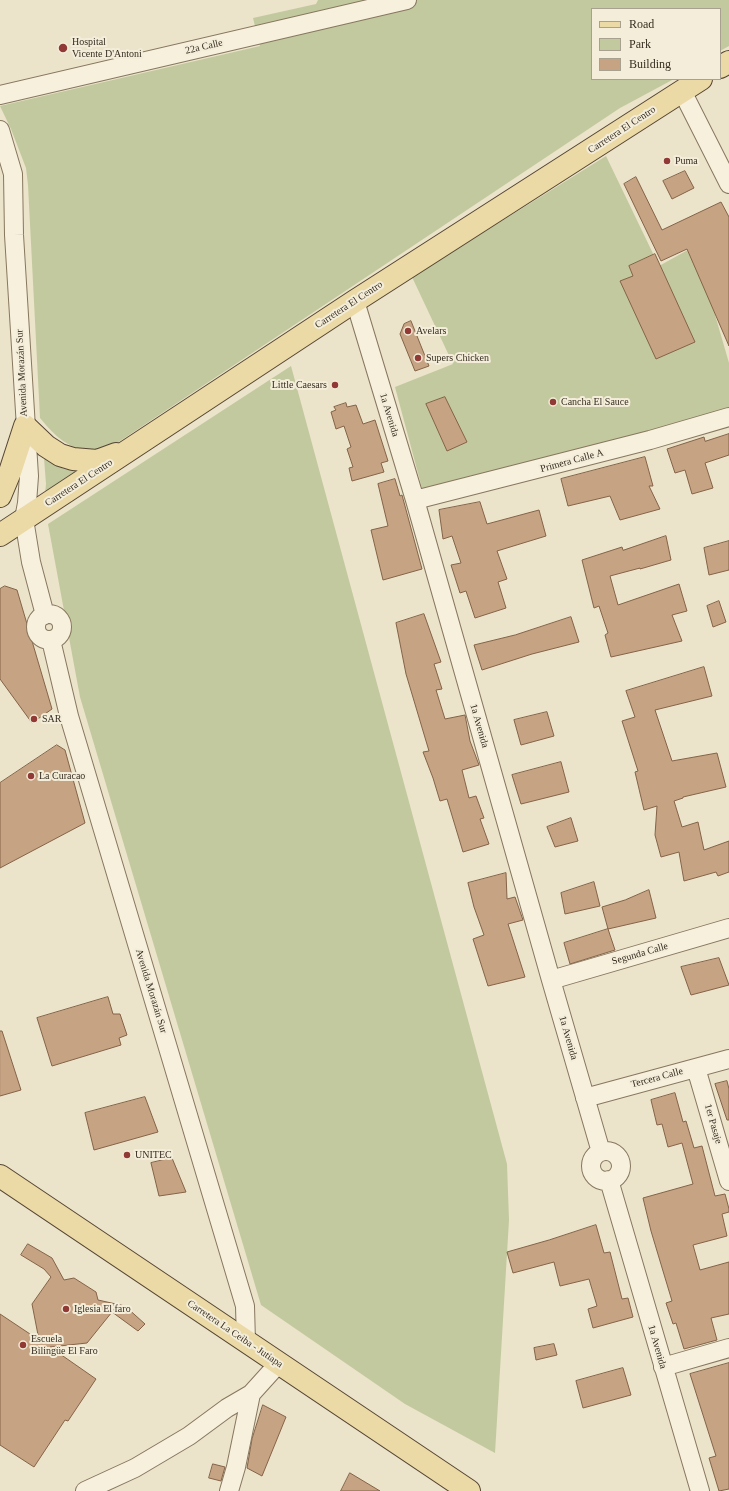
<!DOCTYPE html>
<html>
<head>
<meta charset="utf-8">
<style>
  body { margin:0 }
  #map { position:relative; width:729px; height:1491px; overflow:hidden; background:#ebe3ca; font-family:Georgia,serif }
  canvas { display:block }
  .legend { position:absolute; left:591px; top:8px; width:130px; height:72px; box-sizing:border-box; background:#f3edd9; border:1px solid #a8a190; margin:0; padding:5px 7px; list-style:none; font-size:12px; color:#382e22 }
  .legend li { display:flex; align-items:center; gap:8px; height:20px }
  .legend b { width:20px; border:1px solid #a8a190 }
</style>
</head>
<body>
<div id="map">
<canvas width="729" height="1491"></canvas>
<ul class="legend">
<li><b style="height:5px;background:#ebd9a6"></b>Road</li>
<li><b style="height:11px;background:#c2c99e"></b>Park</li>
<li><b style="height:11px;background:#c6a383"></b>Building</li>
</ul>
</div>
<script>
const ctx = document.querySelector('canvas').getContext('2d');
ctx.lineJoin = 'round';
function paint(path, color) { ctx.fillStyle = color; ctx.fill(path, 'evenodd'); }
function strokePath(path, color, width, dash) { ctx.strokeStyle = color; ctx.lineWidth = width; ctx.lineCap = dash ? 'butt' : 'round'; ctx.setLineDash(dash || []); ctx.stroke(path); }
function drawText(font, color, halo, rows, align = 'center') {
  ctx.font = font + ' Georgia,serif'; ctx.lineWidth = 4; ctx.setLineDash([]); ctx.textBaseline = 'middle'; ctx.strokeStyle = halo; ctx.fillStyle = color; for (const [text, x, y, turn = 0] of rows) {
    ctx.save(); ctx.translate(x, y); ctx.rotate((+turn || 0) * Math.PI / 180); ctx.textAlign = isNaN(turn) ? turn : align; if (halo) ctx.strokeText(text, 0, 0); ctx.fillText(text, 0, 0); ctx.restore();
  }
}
paint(new Path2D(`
  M318 0H729V46L720 51V9H592V79H674L620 108 117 443C81 458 63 446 40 418L28 185 26 168 11 129 0 106 260 46 253 18 316 4Z
  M606 156 659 266 695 246 729 363V411L423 492 395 387 453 364 412 277Z
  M291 366 507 1164 509 1220 495 1453 405 1404 261 1305 80 697 48 524Z
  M44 458 64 469 80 472 45 494 46 484Z`), '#c2c99e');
const building = new Path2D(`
  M685 171 694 188 672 199 663 181Z
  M636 177 662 230 721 202 729 217V346L687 249 661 261 624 184Z
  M655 254 695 342 656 359 620 281 633 276 629 266Z
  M411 321 429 366 415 371 400 334 404 324Z
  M445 397 467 442 447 451 426 404Z
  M346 403 347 407 356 405 363 424 375 420 388 461 381 463 384 472 352 481 349 468 353 467 347 449 351 447 344 426 336 429 331 412 336 410 334 407Z
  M729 434V455L705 463 713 488 692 494 685 470 675 473 667 449 704 437 705 441Z
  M645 457 653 486H649L660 509 620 520 610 496 568 506 561 479Z
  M395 479 400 496 402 495 422 569 383 580 371 530 388 526 378 484Z
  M480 502 487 524 539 510 546 536 497 551 507 579 498 582 506 608 475 618 466 591 460 593 451 565 461 563 452 536 443 539 439 510Z
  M666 536 671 560 640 569V568L610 576 618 605 679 584 687 611 672 615 682 641 611 657 605 635 608 633 599 606 594 608 582 560 622 547 623 550Z
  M729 541V570L709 575 704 548Z
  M5 586 17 590 52 709 32 723 0 679V589Z
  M719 601 726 622 713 627 707 606Z
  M424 614 441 662 434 664 442 689 436 690 445 719 465 715 470 741 479 765 462 770 469 798 476 796 484 818 480 819 489 844 463 852 447 799 440 801 433 778 423 752 429 751 406 674 396 623Z
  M571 617 579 642 532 654 482 670 474 645 515 635Z
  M704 667 712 696 655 710 672 761 717 753 726 787 683 797V798L674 801 682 827 698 822 704 850 729 841V872L718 876 716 872 684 881 679 852 661 857 655 835 657 806 644 810 635 772 638 771 622 721 635 717 626 691Z
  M547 712 554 736 521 745 514 720Z
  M57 745 65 750 85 823 0 868V783Z
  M561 762 569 792 521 804 512 775Z
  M571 818 578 841 555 847 547 827Z
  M506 873 507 899 515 897 523 920 508 924 525 977 488 986 473 939 484 935 474 907 468 883Z
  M594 882 600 906 565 914 561 893Z
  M649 890 656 918 608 929 602 907 625 900Z
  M608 929 615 950 570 964 564 943Z
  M719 958 729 985 691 995 681 967Z
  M108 997 113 1014H120L127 1035 119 1038 121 1045 52 1066 37 1018Z
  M0 1031H2L21 1090 0 1096Z
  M727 1081 729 1089V1120H727L715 1084Z
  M675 1093 683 1122 686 1121 694 1148 702 1146 715 1196 725 1194 729 1209V1212L722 1214 727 1236 693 1245 700 1270 729 1262V1314L711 1318 717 1340 684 1349 676 1323 673 1324 666 1303 672 1301 651 1231 643 1198 693 1184 682 1143 668 1147 662 1124 657 1125 651 1100Z
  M145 1097 158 1132 94 1150 85 1113Z
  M172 1158 186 1192 159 1196 151 1163Z
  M596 1225 604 1253 610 1252 622 1299 628 1298 633 1317 593 1328 588 1309 597 1306 589 1279 560 1286 554 1262 513 1273 507 1252 549 1240Z
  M28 1244 52 1258 64 1280 74 1278 96 1292 98 1300 125 1306 145 1324 138 1331 112 1312 87 1343 50 1347 96 1379 68 1421 65 1420 34 1467 0 1445V1314L39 1340 32 1304 51 1277 44 1269 21 1255Z
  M554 1344 557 1355 536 1360 534 1348Z
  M729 1363V1489L719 1491 709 1458 716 1456 690 1374Z
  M623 1368 631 1395 583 1408 576 1381Z
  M263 1405 286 1417 262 1476 247 1468 252 1439Z
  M213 1464 225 1467 221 1481 209 1478Z
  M350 1473 380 1491H341Z`);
paint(building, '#c6a383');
strokePath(building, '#846347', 1);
const minor = new Path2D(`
  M682 91 729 184
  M0 95 407 0
  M0 130 13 174 14 235 29 476 27 503 24 519 31 562 45 615
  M355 301 415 500 551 980 601 1152
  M415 500 650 440 729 417
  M36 627a13 13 0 1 1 26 0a13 13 0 1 1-26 0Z
  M51 640 69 716 245 1306 246 1342
  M551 980 729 928
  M696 1068 729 1181
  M585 1098 729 1059
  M591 1166a15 15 0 1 1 30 0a15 15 0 1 1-30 0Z
  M609 1180 700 1491
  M663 1367 729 1348
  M85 1491 135 1468 189 1436 227 1408 251 1394 279 1363
  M229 1491 236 1467 251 1394`);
const major = new Path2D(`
  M720 67 729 62
  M0 496 10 472 25 426 46 446 60 455 73 459 97 461 116 454
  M0 535 355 301 701 79
  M0 1176 469 1491`);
strokePath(minor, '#87775f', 20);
strokePath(major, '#554533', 24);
strokePath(minor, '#f7f0dd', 18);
strokePath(major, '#ebd9a6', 22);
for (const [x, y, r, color] of [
  [63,48,5,"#913934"],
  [667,161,4,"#913934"],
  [408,331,4,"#913934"],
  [418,358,4,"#913934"],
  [335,385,4,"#913934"],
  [553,402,4,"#913934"],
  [34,719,4,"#913934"],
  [31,776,4,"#913934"],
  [127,1155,4,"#913934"],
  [66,1309,4,"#913934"],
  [23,1345,4,"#913934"]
]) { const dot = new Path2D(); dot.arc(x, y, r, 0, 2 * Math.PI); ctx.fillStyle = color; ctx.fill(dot); strokePath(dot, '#f3edd9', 1.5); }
drawText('10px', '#382e22', '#f3edd9', [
  ["Hospital",72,42],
  ["Vicente D'Antoni",72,54],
  ["Puma",675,161],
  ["Avelars",416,331],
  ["Supers Chicken",426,358],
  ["Little Caesars",327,385,"right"],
  ["Cancha El Sauce",561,402],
  ["SAR",42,719],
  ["La Curacao",39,776],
  ["UNITEC",135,1155],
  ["Iglesia El faro",74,1309],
  ["Escuela",31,1339],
  ["Bilingüe El Faro",31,1351]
], 'left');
drawText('10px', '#382e22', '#f3edd9', [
  ["22a Calle",204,47,-13],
  ["Carretera El Centro",622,130,-33],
  ["Carretera El Centro",349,305,-33],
  ["Avenida Morazán Sur",22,373,-93],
  ["1a Avenida",389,415,73],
  ["Primera Calle A",572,461,-15],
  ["Carretera El Centro",79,483,-33],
  ["1a Avenida",479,726,74],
  ["Segunda Calle",640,954,-16],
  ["Avenida Morazán Sur",151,991,73],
  ["1a Avenida",568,1038,74],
  ["Tercera Calle",657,1078,-15],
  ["1er Pasaje",713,1124,74],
  ["Carretera La Ceiba - Jutiapa",235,1334,34],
  ["1a Avenida",657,1347,74]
]);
</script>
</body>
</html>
